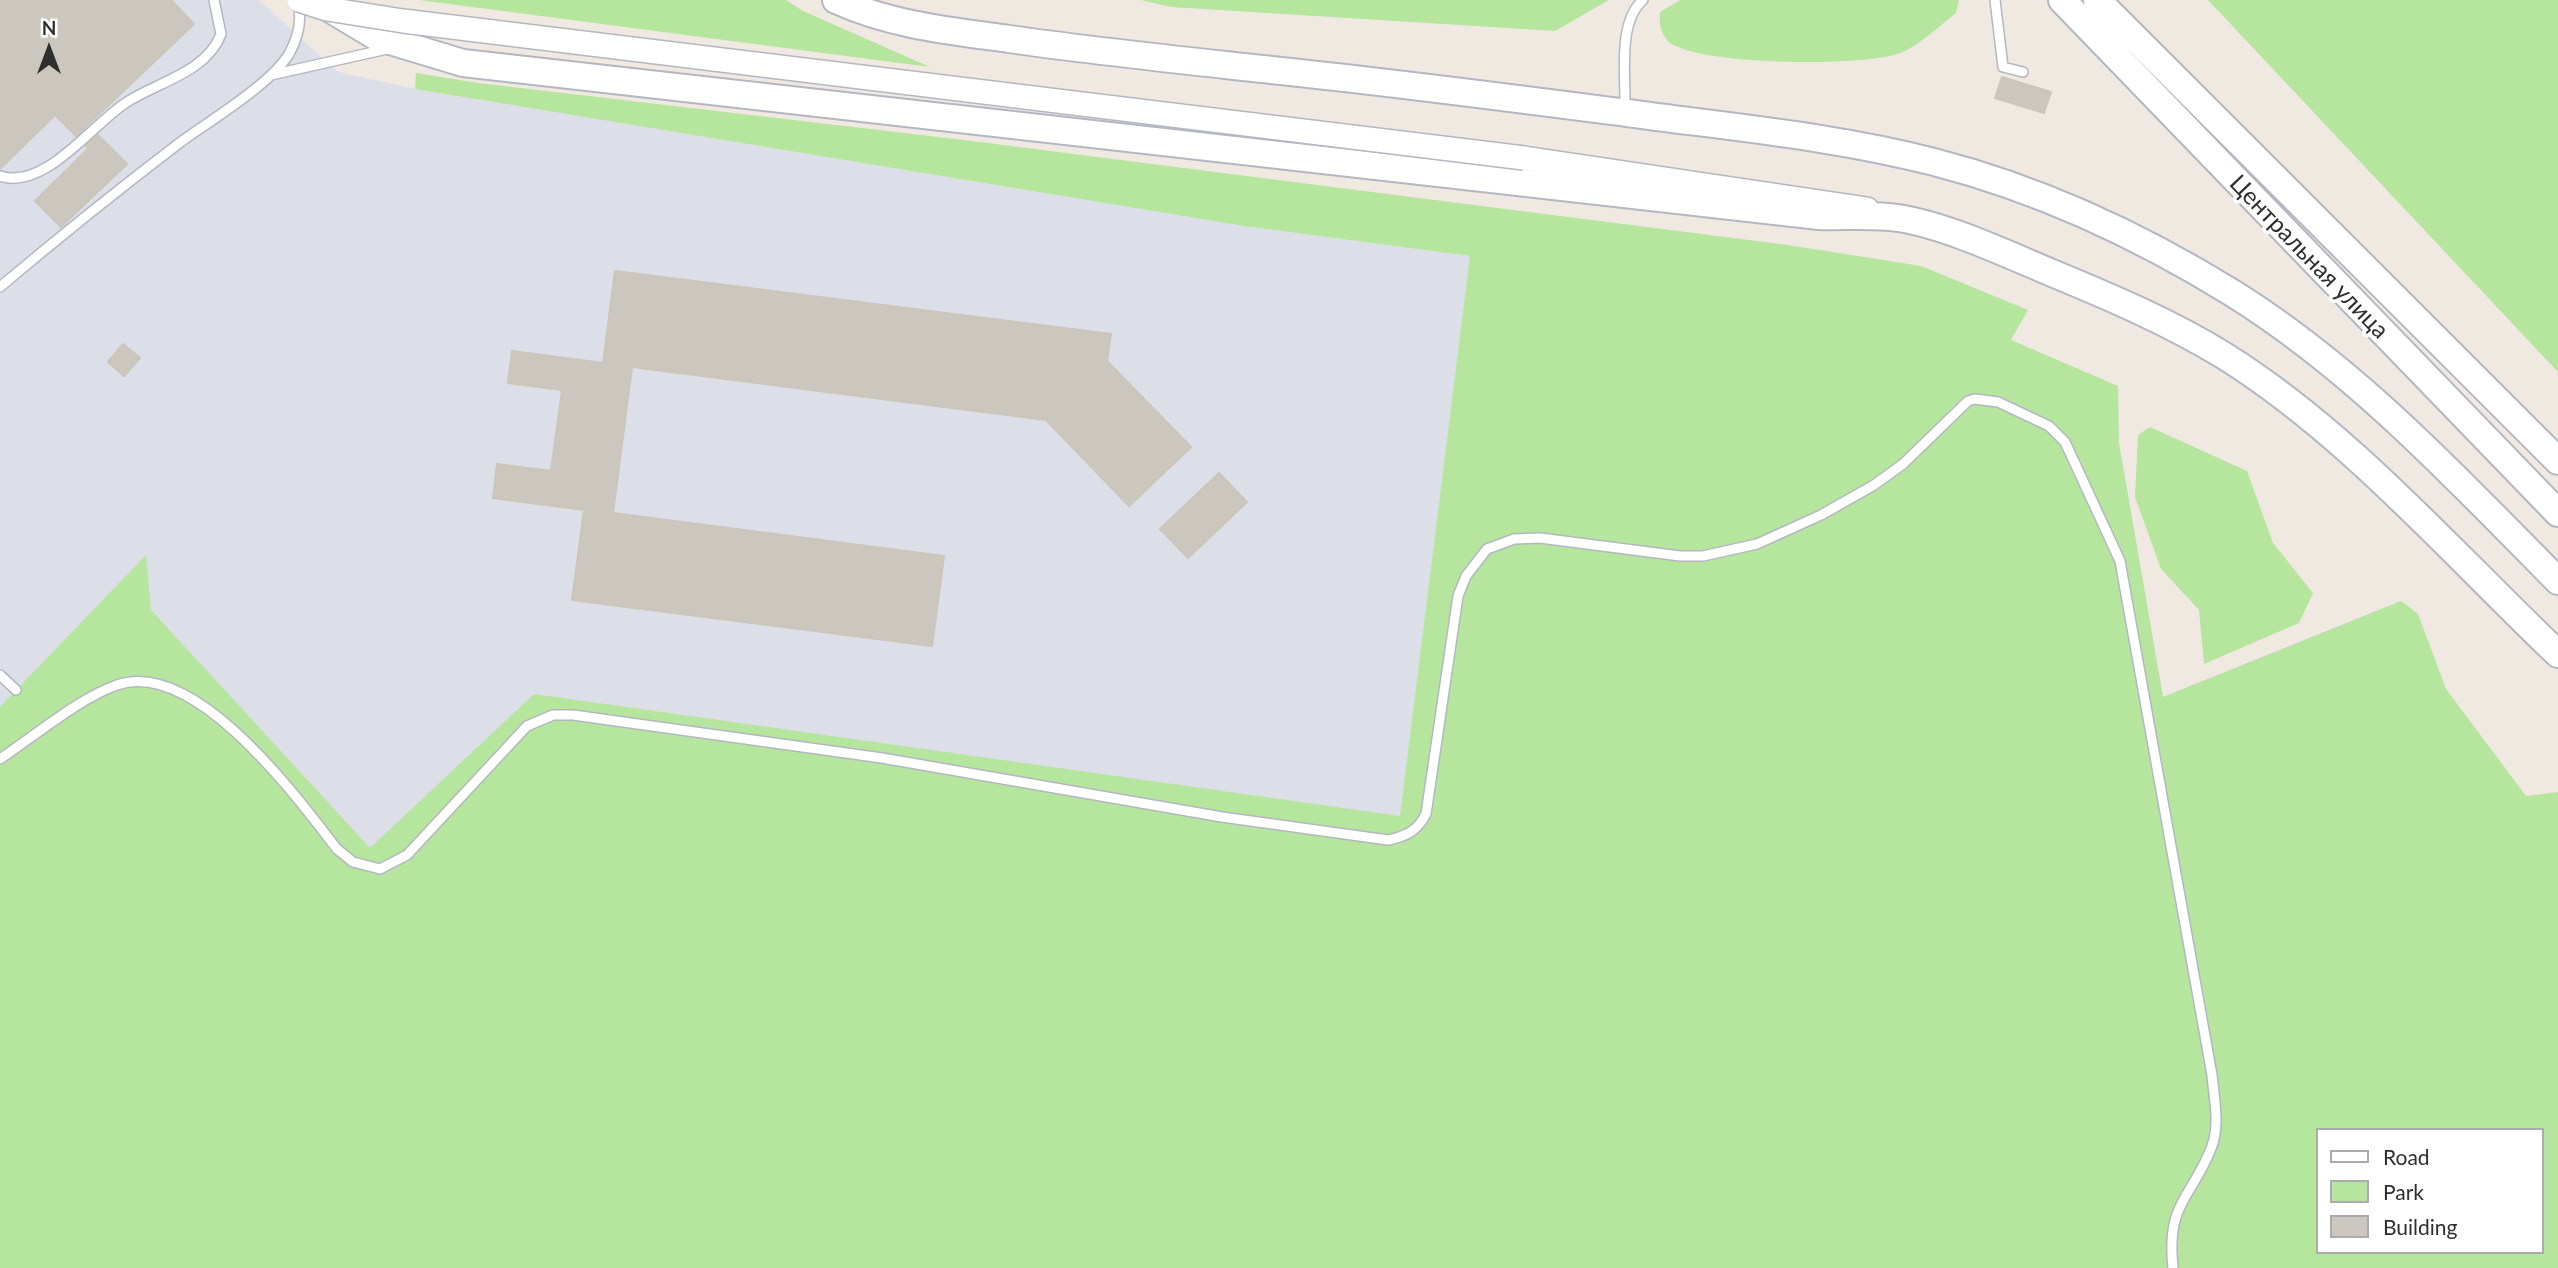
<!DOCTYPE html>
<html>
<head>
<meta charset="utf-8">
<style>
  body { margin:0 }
  #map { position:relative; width:2558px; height:1268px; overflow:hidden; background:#efe9e1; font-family:Lato,sans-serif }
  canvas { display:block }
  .legend { position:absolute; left:2316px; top:1128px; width:228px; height:126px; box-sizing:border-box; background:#fff; border:2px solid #ababab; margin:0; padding:9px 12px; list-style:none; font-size:21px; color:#2e2e2e }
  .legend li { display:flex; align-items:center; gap:14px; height:35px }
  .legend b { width:35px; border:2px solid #ababab }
  .north { position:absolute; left:14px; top:14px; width:70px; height:70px; -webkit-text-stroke:5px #fff; paint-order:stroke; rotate:0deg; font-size:19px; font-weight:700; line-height:28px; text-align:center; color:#2e2e2e }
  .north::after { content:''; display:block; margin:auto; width:24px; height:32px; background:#2e2e2e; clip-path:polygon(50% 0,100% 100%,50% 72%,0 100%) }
</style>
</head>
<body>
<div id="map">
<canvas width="2558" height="1268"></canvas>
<ul class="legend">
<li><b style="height:9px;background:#fff"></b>Road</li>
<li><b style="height:19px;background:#b6e59e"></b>Park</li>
<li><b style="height:19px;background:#cbc7bf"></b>Building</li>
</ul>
<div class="north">N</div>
</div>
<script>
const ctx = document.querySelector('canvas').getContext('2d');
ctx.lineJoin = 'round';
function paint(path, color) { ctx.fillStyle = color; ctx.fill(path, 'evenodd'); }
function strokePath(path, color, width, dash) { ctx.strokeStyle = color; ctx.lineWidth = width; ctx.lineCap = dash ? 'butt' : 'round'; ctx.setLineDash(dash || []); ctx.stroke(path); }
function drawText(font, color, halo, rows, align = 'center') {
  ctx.font = font + ' Lato,sans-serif'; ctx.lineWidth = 7; ctx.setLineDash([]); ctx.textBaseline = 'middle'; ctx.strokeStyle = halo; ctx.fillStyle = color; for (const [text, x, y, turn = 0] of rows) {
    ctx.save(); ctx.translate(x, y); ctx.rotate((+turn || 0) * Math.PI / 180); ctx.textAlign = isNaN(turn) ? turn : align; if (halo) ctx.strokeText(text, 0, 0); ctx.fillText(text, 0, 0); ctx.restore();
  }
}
paint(new Path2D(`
  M0 0H259L338 72 415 89 1244 226 1717 289 2118 386 2119 443 2163 697 2401 601 2418 614 2446 689 0 1268Z`), '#dcdee8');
paint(new Path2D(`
  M419 0H786L803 11 930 67Z
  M1141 0H1609L1555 31 1171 7Z
  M1680 0H1959L1956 13C1939 26 1919 46 1900 53 1866 67 1694 66 1668 41 1660 32 1659 23 1660 12Z
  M2208 0H2558V372Z
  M416 73 478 83 964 140 1788 245 1921 266 2028 310 2011 340 2118 386 2119 443 2163 697 2401 601 2418 614 2446 689 2526 796 2558 792V1268H0V707L146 555 151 610 370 848 534 694 1400 816 1470 256 1244 226 415 89ZM2318 1130H2542V1252H2318Z
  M2150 427 2247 471 2273 543 2313 593 2299 623 2204 664 2199 610 2161 569 2135 497 2138 435Z`), '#b6e59e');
const building = new Path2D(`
  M0 0H171L194 24 76 136 55 115 0 169Z
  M2002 77 2051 92 2044 113 1995 98Z
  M98 135 127 164 61 227 35 201 88 149 86 146Z
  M615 271 1111 334 1107 361 1191 447 1129 506 1046 420 632 367 613 513 944 556 932 646 572 600 584 510 493 498 497 464 551 471 562 390 508 383 512 351 603 363Z
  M123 344 140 358 124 376 108 362Z
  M1219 473 1247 502 1188 558 1160 529Z`);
paint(building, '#cbc7bf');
strokePath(building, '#cbc5ba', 2);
const service = new Path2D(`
  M1995 0 2003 67 2023 72
  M271 75 387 49
  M1625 111C1626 78 1617 22 1643 0
  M0 176C45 191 92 124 127 102 158 82 207 72 221 34L214 0
  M0 287C58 238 118 190 178 144 209 121 270 85 289 54 298 38 302 20 298 3
  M0 675 16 690
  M0 759C33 737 81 697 117 685 195 658 296 796 337 849L353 862 380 869 407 855 527 726 553 715H573L882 758 1222 817 1388 840C1407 836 1417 831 1426 814L1458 596 1466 576 1487 549 1514 539 1540 538 1680 556H1703L1757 544 1821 515 1874 485 1903 464 1968 401 1975 399 1998 402 2049 426 2065 442 2120 561 2212 1075C2214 1098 2220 1124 2212 1146 2192 1199 2166 1201 2173 1268`);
const tertiary = new Path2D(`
  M1524 158 1867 209`);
const secondary = new Path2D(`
  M836 0C890 25 951 31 1009 39 1100 52 1190 61 1281 71 1396 83 1511 98 1627 113 1729 127 1833 136 1934 162 2039 189 2142 237 2234 294 2357 371 2457 479 2558 581
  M2062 0 2558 513
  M2097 0 2558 461
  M327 7 377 37 463 63 1819 216C1844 217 1873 214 1898 218 1945 225 2007 254 2052 273 2110 297 2169 322 2223 355 2347 432 2452 553 2558 654`);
strokePath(service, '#b4b7c1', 12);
strokePath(tertiary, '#b4b7c1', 26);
strokePath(secondary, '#b4b7c1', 30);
strokePath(service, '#fff', 9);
strokePath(tertiary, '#fff', 23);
strokePath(secondary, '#fff', 26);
const tertiaryBridge = new Path2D(`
  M299 0 327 9 403 21 1524 158`);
strokePath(tertiaryBridge, '#b4b7c1', 26, []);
strokePath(tertiaryBridge, '#fff', 23);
drawText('24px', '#2e2e2e', '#fff', [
  ["Центральная улица",2309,257,46]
]);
</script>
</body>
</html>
